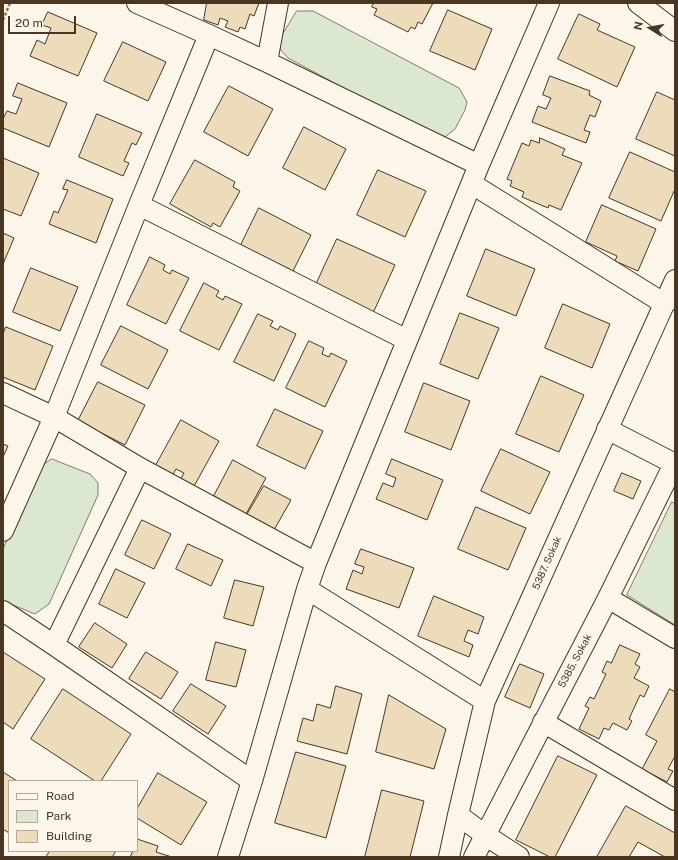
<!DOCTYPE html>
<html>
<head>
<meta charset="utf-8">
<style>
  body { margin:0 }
  #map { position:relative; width:678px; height:860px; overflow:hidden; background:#fbf6e9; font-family:"Public Sans",sans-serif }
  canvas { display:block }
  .frame { position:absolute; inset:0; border:4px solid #4a3520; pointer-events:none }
  .legend { position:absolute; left:8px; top:780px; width:130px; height:72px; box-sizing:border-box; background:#fbf6e9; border:1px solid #b4a999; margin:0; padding:5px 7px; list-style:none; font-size:12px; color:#4a3520 }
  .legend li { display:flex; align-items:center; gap:8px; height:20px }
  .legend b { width:20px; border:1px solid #b4a999 }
  .north { position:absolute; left:630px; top:8px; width:40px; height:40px; -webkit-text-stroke:3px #fbf6e9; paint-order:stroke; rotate:281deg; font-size:11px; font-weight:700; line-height:16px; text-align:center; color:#4a3520 }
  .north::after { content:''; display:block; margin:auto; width:14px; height:18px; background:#4a3520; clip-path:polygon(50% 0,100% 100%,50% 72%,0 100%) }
  .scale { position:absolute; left:8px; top:16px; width:68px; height:18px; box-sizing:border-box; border:2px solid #4a3520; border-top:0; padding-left:5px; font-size:12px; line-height:14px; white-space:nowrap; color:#4a3520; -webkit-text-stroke:3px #fbf6e9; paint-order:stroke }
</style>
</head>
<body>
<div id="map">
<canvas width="678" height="860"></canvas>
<div class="frame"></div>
<ul class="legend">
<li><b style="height:5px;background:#fbf6e9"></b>Road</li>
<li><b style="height:11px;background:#dce7d0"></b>Park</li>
<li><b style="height:11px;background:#ecdcbc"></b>Building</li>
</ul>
<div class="north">N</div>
<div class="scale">20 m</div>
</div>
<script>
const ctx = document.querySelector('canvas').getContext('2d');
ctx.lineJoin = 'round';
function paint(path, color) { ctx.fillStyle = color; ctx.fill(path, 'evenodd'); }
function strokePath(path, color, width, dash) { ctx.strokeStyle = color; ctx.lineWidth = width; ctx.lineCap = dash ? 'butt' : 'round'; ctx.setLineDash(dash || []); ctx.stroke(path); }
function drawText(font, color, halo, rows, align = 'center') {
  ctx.font = font + ' "Public Sans",sans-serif'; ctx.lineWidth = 3; ctx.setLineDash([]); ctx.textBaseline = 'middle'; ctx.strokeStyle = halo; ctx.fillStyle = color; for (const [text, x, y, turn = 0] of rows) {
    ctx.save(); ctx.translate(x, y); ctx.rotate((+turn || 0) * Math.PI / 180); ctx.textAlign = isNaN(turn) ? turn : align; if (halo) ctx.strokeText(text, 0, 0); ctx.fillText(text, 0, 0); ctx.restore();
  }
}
const green = new Path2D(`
  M297 11H313L459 88 467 102 465 110 455 129 445 137 433 136 288 58 280 49 281 37Z
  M52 459 90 474 98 483V495L49 604 35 614 3 601V549L39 468Z
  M672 502 675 504V625L627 595Z`);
paint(green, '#dce7d0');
strokePath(green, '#887966', 1);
const building = new Path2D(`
  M207 3H259L254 16 250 14 245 29 240 27 238 32 225 27 228 21 220 18 218 25 204 20Z
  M374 3H433L422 24 418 22 415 29 411 27 408 32 374 15 377 9 372 7Z
  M448 10 492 29 475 70 430 51Z
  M48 12 97 33 78 76 30 56 37 40 45 44 51 28 42 25Z
  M579 14 600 24 597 30 635 47 617 87 558 59Z
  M123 42 166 62 148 101 104 81Z
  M550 76 590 91 589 95 601 101 595 117 590 115 584 130 590 132 586 143 532 122 538 106 546 109 551 98 543 95Z
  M18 83 67 103 49 147 3 128V119L7 111 16 114 22 99 13 96Z
  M229 86 273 109 248 156 204 132Z
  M657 92 675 100V156L636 139Z
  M97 114 142 133 136 145 132 143 124 161 129 163 123 176 79 157Z
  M304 127 346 149 325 190 283 168Z
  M540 138 565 149 562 155 582 163 561 210 549 205 548 208 522 197 524 192 510 186 512 181 507 179 522 143 529 146 531 140 539 143Z
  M630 152 675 172V189L661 221 609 198Z
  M3 158 39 173 21 216 3 209Z
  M195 160 235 182 233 187 240 191 220 227 213 223 211 227 170 204Z
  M378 170 426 191 405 237 357 215Z
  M67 180 113 199 96 243 49 224 54 211 58 213 68 190 63 189Z
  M602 205 656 229 638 271 615 261 617 256 586 242Z
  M259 208 311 235 293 271 241 245Z
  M3 233 14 238 3 264Z
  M337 239 395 265 373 313 315 287Z
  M486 249 535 269 516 316 467 296Z
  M150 257 165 265 163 270 170 274 172 270 189 278 166 324 127 305Z
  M31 268 78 287 60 331 13 312Z
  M204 283 219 291 216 296 223 300 225 296 242 304 219 350 180 331Z
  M563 304 610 324 592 368 545 348Z
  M460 313 499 328 478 379 440 364Z
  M258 314 273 321 270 326 278 330 280 326 296 334 274 381 234 362Z
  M121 326 168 350 148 389 101 365Z
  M6 327 53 346 35 390 3 377V334Z
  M309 341 324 348 322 354 329 357 331 353 347 361 325 407 286 388Z
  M541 376 584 395 559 452 516 434Z
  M98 382 145 405 125 445 78 421Z
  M424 383 470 401 451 450 405 432Z
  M275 409 323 431 305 469 257 446Z
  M181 420 219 441 193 488 180 480 184 473 176 469 172 476 155 467Z
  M3 444 8 446 3 457Z
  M501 449 550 472 530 514 481 491Z
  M392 459 443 480 427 520 376 499 383 483 393 487 396 478 386 474Z
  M233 460 266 478 246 514 214 496Z
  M622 473 641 481 633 499 614 491Z
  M264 486 291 500 274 530 247 515Z
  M476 507 526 528 508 570 458 549Z
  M142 520 171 534 154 569 125 555Z
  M188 544 223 560 211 586 176 569Z
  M361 549 414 568 399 608 346 589 353 570 362 574 364 567 355 564Z
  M116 569 145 583 127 618 99 604Z
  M235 580 264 587 253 626 224 618Z
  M434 596 484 617 478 634 468 630 464 641 473 645 469 657 418 636Z
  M95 623 127 644 112 668 79 647Z
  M216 642 246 650 236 687 206 680Z
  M620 645 640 654 635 664 640 667 634 678 649 686 644 697 640 695 629 719 632 721 627 730 613 723 609 730 604 728 599 739 579 729 589 708 585 706 590 697 594 699 606 674 602 672 607 661 611 663Z
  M3 652 45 679 13 729 3 722Z
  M146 652 178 672 161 699 129 679Z
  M520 664 544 674 530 708 505 697Z
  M191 684 226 706 208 734 173 711Z
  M336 686 362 694 347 754 297 741 303 718 313 721 317 704 330 708Z
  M63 689 131 734 101 781H95L31 739Z
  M670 689 675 692V756L668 769 673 771 667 782 642 769 657 741 646 735Z
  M389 695 446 729 434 769 376 752Z
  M296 752 346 766 326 838 275 823Z
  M558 756 597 775 555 857H550L516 840Z
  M3 772 17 781H9V833L3 829Z
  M158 773 207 802 181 845 137 818V809Z
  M382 790 424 801 410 857H365Z
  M626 806 675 833V857H665L638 842 629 857H597Z
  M137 839 158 846 156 852 172 857H130L133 851H137Z
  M50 851H116L112 857H46Z`);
paint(building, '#ecdcbc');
strokePath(building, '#4a3520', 1);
const minor = new Path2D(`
  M137 3 209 35 267 62 479 165
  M638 3 675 31
  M267 62 278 3
  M472 184 665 304
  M139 205 407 340
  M3 393 54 417 140 468 316 563
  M607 429 675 464
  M3 531 54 417 139 205 209 35
  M307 589 485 701
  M608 598 675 638
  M3 611 54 645 252 781
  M54 645 140 468
  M543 722 675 800
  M458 815 485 835 519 857
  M228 857 252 781 307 589 316 563 479 165 549 3
  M449 857 458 815 485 701 675 280
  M474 857 608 598 674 464`);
strokePath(minor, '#4a3520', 22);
strokePath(new Path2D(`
  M3 20 10 3`), '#7f6f5c', 2.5, [3, 2]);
strokePath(minor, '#fbf6e9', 20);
drawText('10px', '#4a3520', '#fbf6e9', [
  ["5387. Sokak",547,563,-66],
  ["5385. Sokak",575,661,-62]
]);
</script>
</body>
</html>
